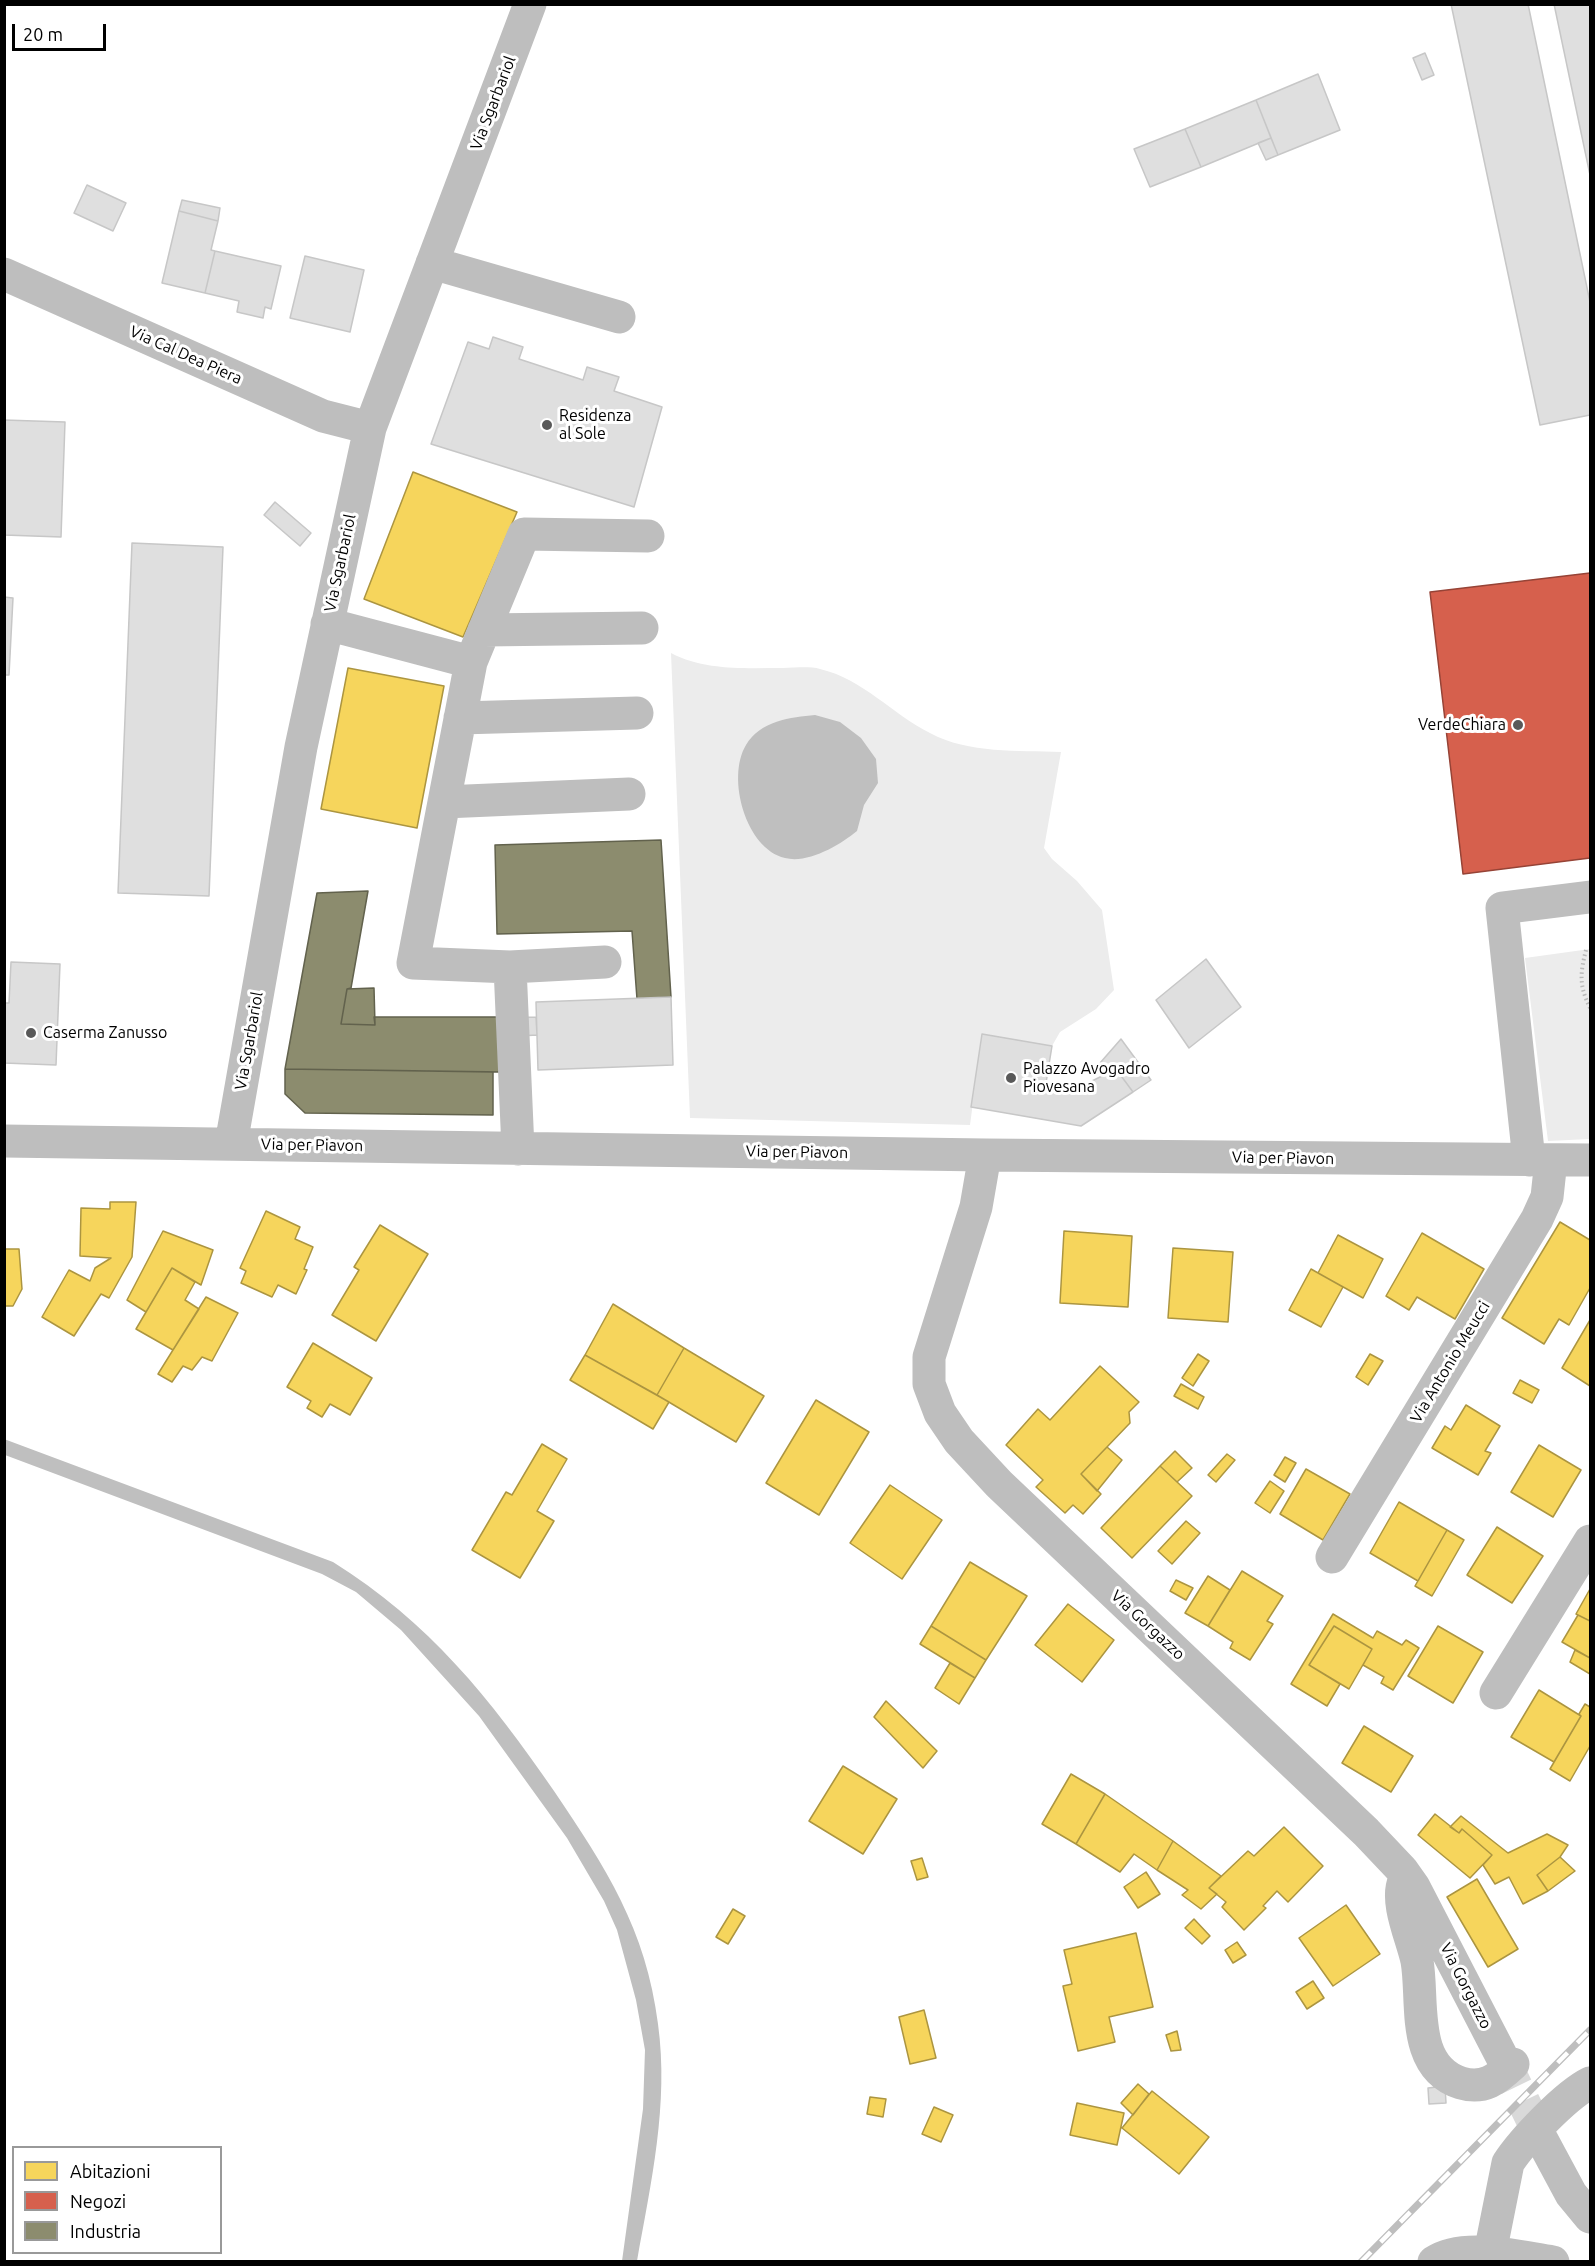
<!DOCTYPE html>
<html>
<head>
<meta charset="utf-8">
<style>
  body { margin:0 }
  #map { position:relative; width:1595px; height:2266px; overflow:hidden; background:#fff; font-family:Ubuntu,sans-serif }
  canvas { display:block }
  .frame { position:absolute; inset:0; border:6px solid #000; pointer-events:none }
  .legend { position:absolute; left:12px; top:2146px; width:210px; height:108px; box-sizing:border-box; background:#fff; border:2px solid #999; margin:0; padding:8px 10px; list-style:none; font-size:18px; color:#000 }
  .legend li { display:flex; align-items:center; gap:12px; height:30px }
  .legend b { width:30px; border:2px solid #999 }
  .scale { position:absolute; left:12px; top:24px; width:94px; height:27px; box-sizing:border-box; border:3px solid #000; border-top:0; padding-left:8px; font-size:18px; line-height:21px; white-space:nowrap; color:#000; -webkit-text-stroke:4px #fff; paint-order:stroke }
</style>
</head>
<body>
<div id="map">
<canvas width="1595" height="2266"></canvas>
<div class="frame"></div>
<ul class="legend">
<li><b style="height:16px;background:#f6d55c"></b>Abitazioni</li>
<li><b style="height:16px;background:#d6604d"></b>Negozi</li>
<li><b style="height:16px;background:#8c8c6e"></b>Industria</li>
</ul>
<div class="scale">20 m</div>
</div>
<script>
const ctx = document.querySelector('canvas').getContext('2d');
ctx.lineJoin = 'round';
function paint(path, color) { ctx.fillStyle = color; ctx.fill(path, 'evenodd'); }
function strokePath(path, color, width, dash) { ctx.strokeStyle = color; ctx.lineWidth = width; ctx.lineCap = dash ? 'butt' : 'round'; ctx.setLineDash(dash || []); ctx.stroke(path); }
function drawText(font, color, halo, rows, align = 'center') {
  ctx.font = font + ' Ubuntu,sans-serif'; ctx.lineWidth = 6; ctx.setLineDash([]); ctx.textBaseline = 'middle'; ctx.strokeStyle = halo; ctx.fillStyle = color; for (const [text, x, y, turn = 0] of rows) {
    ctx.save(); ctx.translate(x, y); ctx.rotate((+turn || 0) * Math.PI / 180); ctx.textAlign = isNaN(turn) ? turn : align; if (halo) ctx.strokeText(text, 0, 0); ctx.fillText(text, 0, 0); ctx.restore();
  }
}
paint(new Path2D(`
  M671 653C705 671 746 668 783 668 795 668 809 666 820 669 863 679 892 714 930 733 969 754 1018 750 1061 752L1044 848 1052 859 1077 881 1102 910 1114 990 1096 1009 1060 1032 1052 1046 982 1034 970 1125 690 1118Z
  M1590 949V1139L1548 1141 1525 958Z`), '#ececec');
paint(new Path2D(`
  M815 715 840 722 861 738 876 759 878 783 864 805 857 831C840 845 808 864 785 858 746 849 726 778 746 745 760 721 791 717 815 715Z
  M4 1439 333 1562C429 1622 490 1698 554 1791 606 1868 646 1929 658 2024 669 2104 651 2183 637 2261H622L643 2109 645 2050 636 2000 617 1930 604 1901 567 1838 479 1716 401 1630 356 1592 322 1574 5 1455Z`), '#bfbfbf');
const homes = new Path2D(`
  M413 472 517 512 463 637 364 599Z
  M348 668 444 686 417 828 321 809Z
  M110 1202H136L132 1257 109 1298 101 1294 74 1336 42 1317 69 1270 90 1281 95 1268 111 1258 80 1256 81 1208 110 1209Z
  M266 1211 300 1227 295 1239 313 1247 304 1269 307 1270 296 1294 278 1285 272 1297 241 1283 246 1271 240 1268Z
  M1560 1222 1590 1240V1288L1569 1325 1559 1319 1544 1344 1502 1318Z
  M380 1225 428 1254 376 1341 332 1315 359 1270 354 1267Z
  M163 1231 213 1250 201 1285 172 1268 146 1312 127 1300Z
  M1064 1231 1132 1236 1128 1307 1060 1303Z
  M1422 1233 1484 1269 1455 1319 1417 1297 1409 1310 1386 1296Z
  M1338 1235 1383 1259 1363 1298 1318 1273Z
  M1173 1248 1233 1252 1228 1322 1168 1318Z
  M4 1249H19L22 1289 13 1306H4Z
  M172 1268 195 1282 185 1300 199 1309 173 1350 136 1329Z
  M1311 1269 1343 1287 1321 1327 1289 1310Z
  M206 1297 238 1313 212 1361 202 1357 192 1370 183 1366 172 1382 158 1374Z
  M613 1304 684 1348 657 1395 585 1355Z
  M1590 1320V1386L1562 1368Z
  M313 1343 372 1378 350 1415 330 1404 322 1417 307 1408 311 1401 287 1387Z
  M684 1348 764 1396 736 1442 657 1395Z
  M1198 1354 1209 1361 1193 1386 1182 1378Z
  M1370 1354 1383 1361 1368 1385 1356 1377Z
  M585 1355 669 1402 653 1429 570 1380Z
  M1100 1366 1139 1402 1129 1412 1130 1423 1081 1474 1101 1494 1083 1514 1073 1505 1065 1513 1036 1487 1043 1480 1006 1445 1038 1409 1050 1420Z
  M1520 1380 1539 1390 1532 1403 1513 1393Z
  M1181 1384 1204 1397 1198 1409 1174 1396Z
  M816 1400 869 1432 819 1515 766 1483Z
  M1466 1405 1500 1426 1485 1451 1491 1453 1478 1475 1432 1448 1445 1426 1451 1430Z
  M542 1444 567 1459 537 1511 554 1521 520 1578 472 1550 506 1492 512 1495Z
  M1539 1445 1581 1470 1553 1517 1511 1492Z
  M1107 1447 1122 1460 1097 1491 1081 1474Z
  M1175 1451 1192 1468 1177 1482 1160 1466Z
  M1227 1454 1235 1460 1216 1482 1208 1475Z
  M1285 1457 1296 1463 1285 1482 1274 1475Z
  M1160 1466 1192 1496 1132 1558 1101 1528Z
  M1306 1469 1350 1494 1323 1540 1280 1514Z
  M1270 1481 1284 1491 1270 1513 1255 1503Z
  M890 1485 942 1520 902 1579 850 1543Z
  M1399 1502 1447 1530 1418 1581 1370 1553Z
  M1186 1521 1200 1533 1172 1564 1158 1551Z
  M1497 1527 1543 1556 1512 1603 1467 1575Z
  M1447 1530 1464 1540 1432 1596 1415 1586Z
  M970 1562 1027 1596 986 1660 931 1626Z
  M1242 1571 1283 1596 1267 1621 1273 1624 1250 1660 1230 1648 1233 1642 1208 1626Z
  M1208 1576 1230 1590 1208 1626 1185 1613Z
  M1176 1580 1193 1588 1186 1600 1170 1591Z
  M1590 1589V1621L1576 1614Z
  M1068 1604 1114 1640 1082 1682 1035 1645Z
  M1333 1614 1373 1638 1377 1631 1402 1645 1406 1640 1419 1648 1393 1690 1381 1683 1384 1677 1363 1665 1372 1649 1334 1626 1309 1665 1340 1684 1327 1706 1291 1684Z
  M1578 1615 1590 1621V1658L1562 1642Z
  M931 1626 986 1660 975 1678 920 1644Z
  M1334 1626 1372 1649 1349 1689 1309 1665Z
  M1438 1626 1483 1652 1453 1703 1408 1676Z
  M1575 1650 1590 1658V1674L1570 1662Z
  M950 1663 975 1678 959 1704 935 1688Z
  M1539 1690 1581 1716 1554 1762 1511 1737Z
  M886 1701 937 1751 923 1768 874 1717Z
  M1585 1704 1590 1707V1746L1570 1781 1550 1769 1581 1716 1579 1714Z
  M1364 1726 1413 1756 1391 1792 1342 1763Z
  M843 1766 897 1799 863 1854 809 1821Z
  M1071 1774 1105 1794 1076 1844 1042 1824Z
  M1105 1794 1173 1841 1157 1870 1134 1854 1120 1872 1076 1844Z
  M1435 1814 1459 1833 1462 1829 1492 1855 1470 1878 1418 1835Z
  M1461 1816 1508 1853 1547 1834 1568 1845 1560 1857 1537 1875 1548 1891 1523 1904 1509 1877 1495 1884 1483 1865 1492 1855 1462 1829 1459 1833 1450 1827Z
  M1284 1827 1323 1866 1288 1902 1277 1891 1263 1906 1266 1908 1244 1930 1222 1907 1226 1902 1209 1888 1248 1851 1254 1856Z
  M1173 1841 1221 1876 1209 1888 1217 1894 1201 1909 1182 1895 1188 1890 1157 1870Z
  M1560 1857 1575 1871 1548 1891 1537 1875Z
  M922 1858 928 1877 917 1880 911 1861Z
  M1146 1872 1160 1894 1138 1908 1124 1887Z
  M1477 1879 1518 1949 1488 1967 1447 1897Z
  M1346 1905 1380 1954 1333 1986 1299 1938Z
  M733 1909 745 1916 728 1944 716 1937Z
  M1194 1919 1210 1936 1202 1944 1185 1928Z
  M1136 1933 1153 2007 1109 2017 1115 2042 1078 2051 1063 1986 1072 1984 1064 1950Z
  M1237 1942 1246 1955 1233 1963 1225 1950Z
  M1313 1981 1324 1998 1307 2009 1296 1992Z
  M924 2010 936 2058 910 2064 899 2017Z
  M1177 2031 1181 2050 1171 2051 1166 2035Z
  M1138 2084 1149 2094 1133 2115 1121 2103Z
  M1152 2091 1209 2137 1179 2174 1122 2128Z
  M870 2097 886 2099 883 2117 867 2114Z
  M1077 2103 1124 2113 1117 2145 1070 2135Z
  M934 2107 953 2115 941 2142 922 2134Z`);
paint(homes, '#f6d55c');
strokePath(homes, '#ac9540', 1.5);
const shops = new Path2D(`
  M1590 573V858L1463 874 1430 592Z`);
paint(shops, '#d6604d');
strokePath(shops, '#964336', 1.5);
const industry = new Path2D(`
  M661 840 671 997 637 999 632 931 497 934 495 845Z
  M368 891 351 988 347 989 341 1024 375 1025 374 1017H501L504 1072 285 1069 317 893Z
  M374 988 375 1025 341 1024 347 989Z
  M285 1069 493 1072V1115L305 1113 285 1094Z`);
paint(industry, '#8c8c6e');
strokePath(industry, '#62624d', 1.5);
const building = new Path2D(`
  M1451 4H1528L1590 302V415L1540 425Z
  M1554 4H1590V175Z
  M1425 53 1434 75 1422 80 1413 58Z
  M1318 74 1340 130 1278 155 1256 100Z
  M1256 100 1271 138 1201 167 1185 129Z
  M1185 129 1201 167 1150 187 1134 149Z
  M1271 138 1278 155 1266 160 1258 143Z
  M87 185 126 203 113 231 74 213Z
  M182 200 220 208 218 221 179 211Z
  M179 211 218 221 211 250 215 251 205 293 162 283Z
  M215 251 281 266 271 309 265 307 263 318 237 312 239 301 205 293Z
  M305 256 364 270 350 332 290 318Z
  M493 337 523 347 519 359 583 380 587 367 619 377 614 391 662 407 634 507 431 444 468 342 489 349Z
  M4 420 65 422 61 537 4 535Z
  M275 502 311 533 300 546 264 515Z
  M132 543 223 547 209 896 118 893Z
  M4 597 13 598 9 675H4Z
  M1206 959 1241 1007 1189 1048 1156 1000Z
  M11 962 60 964 56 1065 4 1063V1003H9Z
  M671 997 673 1065 538 1070 536 1002Z
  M536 1017 537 1035 502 1037V1018Z
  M982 1034 1052 1046 1046 1083 1080 1087 1116 1069 1133 1092 1081 1126 971 1107Z
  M1121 1039 1151 1080 1133 1092 1116 1069 1108 1073 1100 1063Z
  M1445 2086 1446 2103 1429 2104 1428 2088Z`);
paint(building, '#dfdfdf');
strokePath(building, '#c7c7c7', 1.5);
strokePath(new Path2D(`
  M1502 2057 1542 2140`), '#d9d9d9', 33, [33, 16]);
strokePath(new Path2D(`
  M1586 950C1580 974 1579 985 1590 1008`), '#b9b9b9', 4, [1.5, 3]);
strokePath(new Path2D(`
  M432 263 619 317
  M4 274 323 416 370 428
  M327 624 471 662
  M484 630 642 628
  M460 718 637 713
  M444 802 629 794
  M510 967 413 963 471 662 524 534 648 536
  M4 1141 985 1155 1590 1160
  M231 1144 301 747 370 428 530 4
  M518 1149 510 967 605 962
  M985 1155 976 1207 929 1357V1384L940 1413 959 1441 999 1484 1366 1832 1402 1870 1414 1887 1502 2057
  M1529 1160 1502 908 1590 897
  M1332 1557 1537 1219 1547 1197 1551 1160
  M1496 1693 1590 1541
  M1404 1881C1395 1902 1412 1938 1417 1961 1424 2000 1410 2067 1461 2083 1484 2090 1497 2079 1513 2064
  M1542 2140 1571 2194 1590 2217
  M1490 2253 1508 2163C1523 2140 1566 2095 1590 2083
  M1434 2262C1464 2242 1519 2257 1553 2262`), '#bebebe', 33);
const rail = new Path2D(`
  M1361 2262 1590 2030`);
strokePath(rail, '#bebebe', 7);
strokePath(rail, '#fff', 4.5, [14]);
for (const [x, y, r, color] of [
  [547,425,6,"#595959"],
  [1518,725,6,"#595959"],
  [31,1033,6,"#595959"],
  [1011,1078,6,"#595959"]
]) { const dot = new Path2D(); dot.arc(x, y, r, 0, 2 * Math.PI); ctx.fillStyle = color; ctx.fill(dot); strokePath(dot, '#fff', 2); }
drawText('16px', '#000', '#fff', [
  ["Via Sgarbariol",493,103,-69],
  ["Via Cal Dea Piera",186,355,24],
  ["Via Sgarbariol",340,563,-78],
  ["Via Sgarbariol",249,1041,-80],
  ["Via per Piavon",312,1145,1],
  ["Via per Piavon",797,1152,1],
  ["Via per Piavon",1283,1158,1],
  ["Via Antonio Meucci",1450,1362,-59],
  ["Via Gorgazzo",1148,1625,43],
  ["Via Gorgazzo",1466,1986,63]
]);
drawText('16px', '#000', '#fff', [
  ["Residenza",559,416],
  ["al Sole",559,434],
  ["VerdeChiara",1506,725,"right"],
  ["Caserma Zanusso",43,1033],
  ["Palazzo Avogadro",1023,1069],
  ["Piovesana",1023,1087]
], 'left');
</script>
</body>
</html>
